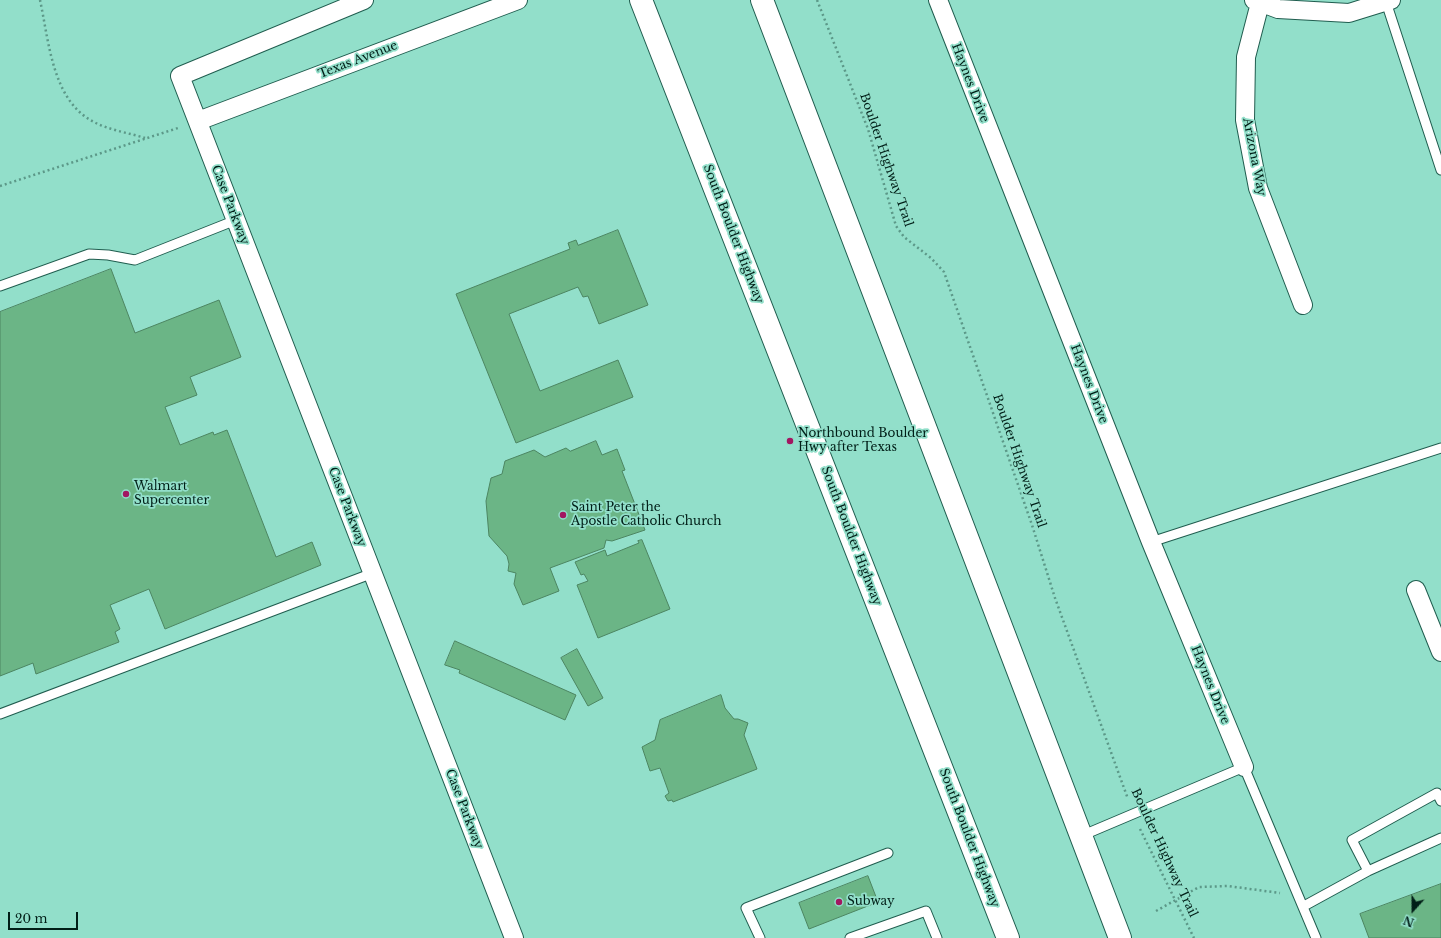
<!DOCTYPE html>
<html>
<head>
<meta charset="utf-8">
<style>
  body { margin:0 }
  #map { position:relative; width:1441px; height:938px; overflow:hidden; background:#92dfca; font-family:"Libre Baskerville",serif }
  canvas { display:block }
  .north { position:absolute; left:1393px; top:890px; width:40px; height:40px; -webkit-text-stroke:3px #92dfca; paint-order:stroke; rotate:201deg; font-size:11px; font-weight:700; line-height:16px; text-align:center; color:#001e17 }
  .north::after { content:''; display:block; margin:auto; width:14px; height:18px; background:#001e17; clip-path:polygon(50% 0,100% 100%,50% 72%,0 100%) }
  .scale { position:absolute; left:8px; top:912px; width:70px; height:18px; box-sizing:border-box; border:2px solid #001e17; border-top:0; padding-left:5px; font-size:12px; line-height:14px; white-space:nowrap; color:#001e17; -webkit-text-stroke:3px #92dfca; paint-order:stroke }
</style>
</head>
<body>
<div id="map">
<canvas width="1441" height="938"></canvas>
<div class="north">N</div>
<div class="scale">20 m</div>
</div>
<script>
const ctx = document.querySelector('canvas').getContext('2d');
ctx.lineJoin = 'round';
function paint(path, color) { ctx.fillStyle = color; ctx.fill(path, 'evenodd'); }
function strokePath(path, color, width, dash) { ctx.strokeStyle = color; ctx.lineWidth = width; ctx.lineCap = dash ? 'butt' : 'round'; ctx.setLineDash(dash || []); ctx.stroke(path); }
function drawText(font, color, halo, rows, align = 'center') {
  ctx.font = font + ' "Libre Baskerville",serif'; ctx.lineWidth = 3.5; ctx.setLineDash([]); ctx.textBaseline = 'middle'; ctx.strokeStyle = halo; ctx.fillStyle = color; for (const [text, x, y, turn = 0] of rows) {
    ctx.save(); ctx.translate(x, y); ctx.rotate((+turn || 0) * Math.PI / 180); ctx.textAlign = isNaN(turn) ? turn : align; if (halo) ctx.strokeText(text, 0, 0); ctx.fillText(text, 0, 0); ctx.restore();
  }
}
const building = new Path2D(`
  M618 230 648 305 599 324 588 296 583 297 578 287 509 314 540 391 618 360 633 397 516 443 456 294 570 249 568 243 576 240 578 245Z
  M111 269 135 333 219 300 241 357 190 377 197 395 165 407 180 445 213 432 214 435 227 430 276 557 312 542 321 565 165 629 149 589 110 605 120 629 115 632 119 642 36 674 33 663 0 676V312Z
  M596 441 602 455 617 449 625 470 622 471 645 530 612 541 606 540 604 548 550 568 559 591 523 605 514 584 516 573 508 571 509 564 507 556 489 536 486 501 491 478 502 474 505 461 534 450 545 457 566 448 570 451Z
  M642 540 670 609 598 638 577 585 588 581 584 574 581 575 575 562 605 550 607 556 639 543 638 541Z
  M455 641 576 695 565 720 459 673 460 670 445 665Z
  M577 649 603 698 588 706 561 658Z
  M721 695 725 708 734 719H738L748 723 744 735 757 769 673 802 672 800 668 801 665 796 669 793 660 768 650 771 642 747 655 740 660 720Z
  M868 876 878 902 809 929 799 903Z
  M1441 884V938H1369L1360 914Z`);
paint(building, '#6bb586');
strokePath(building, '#4c8561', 1);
const service = new Path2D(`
  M1386 2 1441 170
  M0 286 89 254 108 255 135 260 236 220
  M1151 542 1441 448
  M0 714 373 573
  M1441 801 1437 793 1352 840 1368 871 1441 838
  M1081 836 1244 767 1316 938
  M1304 906 1368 871
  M760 938 746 908 888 853
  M850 938 926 911 937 938`);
const minor = new Path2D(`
  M364 0 180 76 514 938
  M938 0 1151 542 1244 767
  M1254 0 1278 9 1349 13 1391 0
  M1260 3 1246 57 1245 120 1258 188 1303 305
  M198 121 518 0
  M1416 590 1441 652`);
const primary = new Path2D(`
  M641 0 1008 938
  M762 0 1120 938`);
strokePath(service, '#205d4f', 11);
strokePath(minor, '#205d4f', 20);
strokePath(primary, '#205d4f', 24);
strokePath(new Path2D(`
  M40 0C49 41 52 101 94 122 109 130 129 133 145 138
  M817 0 868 129 896 226 904 237 931 258 944 272 1032 525 1055 598 1128 799
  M0 186 178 128
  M1140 829 1194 938
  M1156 911 1199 887 1228 886 1280 893`), '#5c9888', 2.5, [2, 3]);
strokePath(service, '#fff', 9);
strokePath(minor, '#fff', 18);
strokePath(primary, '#fff', 22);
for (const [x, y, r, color] of [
  [790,441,4,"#a21761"],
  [126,494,4,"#a21761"],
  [563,515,4,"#a21761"],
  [839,902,4,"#a21761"]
]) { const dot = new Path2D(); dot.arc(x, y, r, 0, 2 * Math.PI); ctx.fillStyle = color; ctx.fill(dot); strokePath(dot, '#92dfca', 1.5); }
drawText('12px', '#001e17', '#92dfca', [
  ["Texas Avenue",358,60,-21],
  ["Haynes Drive",970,83,69],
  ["Arizona Way",1254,157,79],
  ["Boulder Highway Trail",886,160,71],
  ["Case Parkway",230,205,69],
  ["South Boulder Highway",733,234,69],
  ["Haynes Drive",1089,384,69],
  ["Boulder Highway Trail",1019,461,71],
  ["Case Parkway",347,507,69],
  ["South Boulder Highway",851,536,69],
  ["Haynes Drive",1210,685,68],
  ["Case Parkway",464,809,69],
  ["South Boulder Highway",969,838,69],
  ["Boulder Highway Trail",1164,853,65]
]);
drawText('12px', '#001e17', '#92dfca', [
  ["Northbound Boulder",798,434],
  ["Hwy after Texas",798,448],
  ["Walmart",134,487],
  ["Supercenter",134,501],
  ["Saint Peter the",571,508],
  ["Apostle Catholic Church",571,522],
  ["Subway",847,902]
], 'left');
</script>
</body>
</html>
